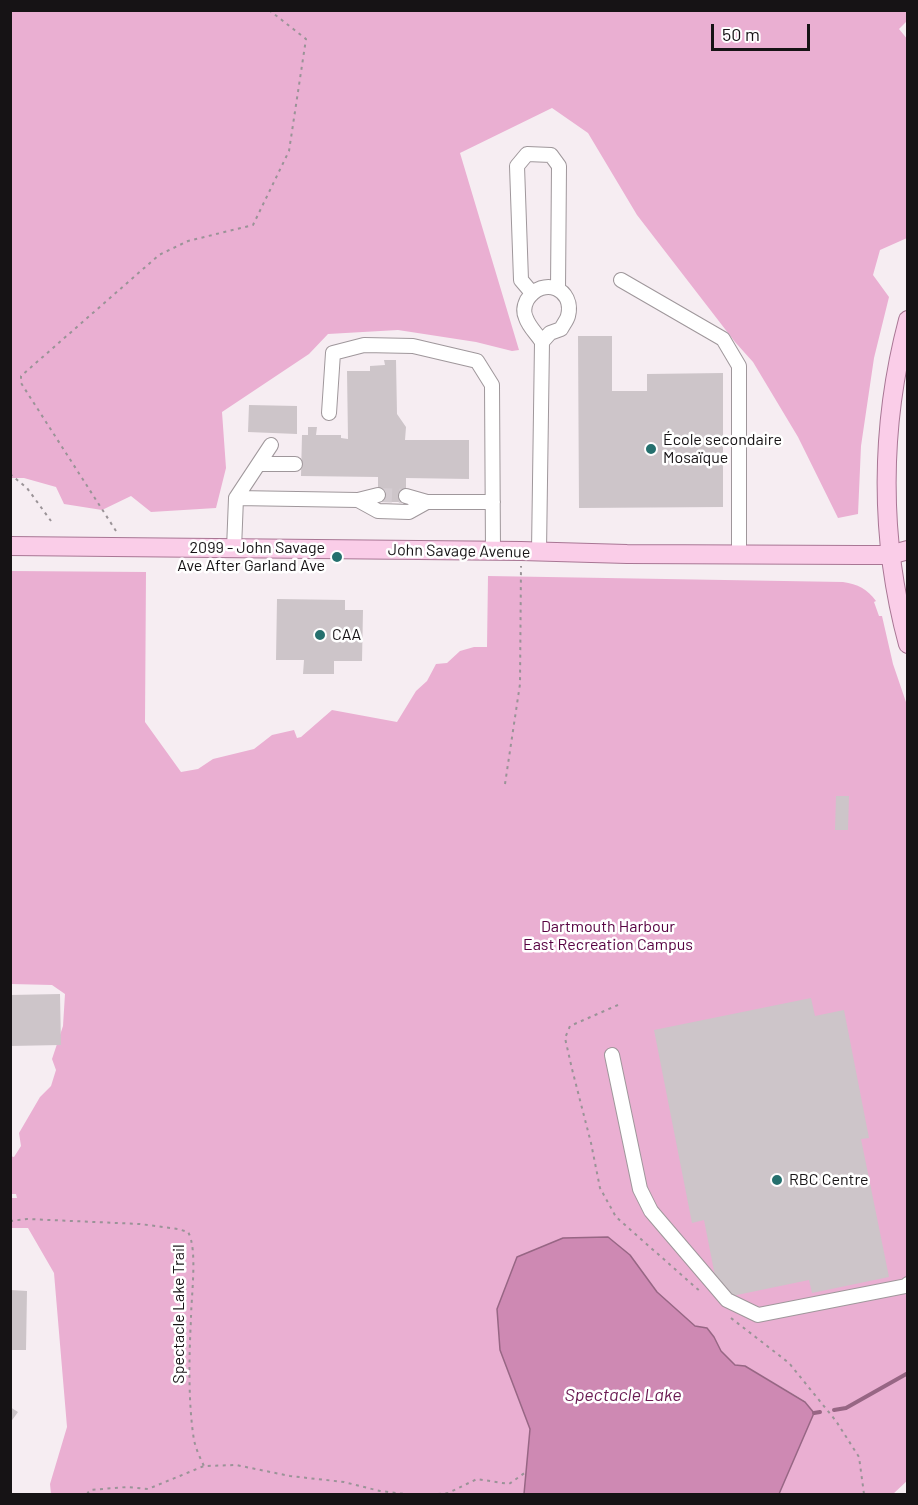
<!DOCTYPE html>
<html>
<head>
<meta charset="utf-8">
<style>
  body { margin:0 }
  #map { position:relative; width:918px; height:1505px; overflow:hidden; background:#f6edf2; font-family:Barlow,sans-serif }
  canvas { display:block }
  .frame { position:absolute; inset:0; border:12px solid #161315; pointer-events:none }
  .scale { position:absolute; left:711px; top:24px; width:99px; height:27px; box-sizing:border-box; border:3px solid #161315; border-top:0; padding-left:8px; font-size:18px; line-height:21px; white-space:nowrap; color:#161315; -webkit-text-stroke:4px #fff; paint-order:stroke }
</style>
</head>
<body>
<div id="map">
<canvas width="918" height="1505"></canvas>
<div class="frame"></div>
<div class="scale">50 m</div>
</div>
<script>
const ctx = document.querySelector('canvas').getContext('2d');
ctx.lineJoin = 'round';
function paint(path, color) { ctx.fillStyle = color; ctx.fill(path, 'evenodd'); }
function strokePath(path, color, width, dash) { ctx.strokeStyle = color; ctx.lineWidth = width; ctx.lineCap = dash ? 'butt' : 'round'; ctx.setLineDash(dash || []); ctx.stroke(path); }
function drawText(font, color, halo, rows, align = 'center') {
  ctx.font = font + ' Barlow,sans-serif'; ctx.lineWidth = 5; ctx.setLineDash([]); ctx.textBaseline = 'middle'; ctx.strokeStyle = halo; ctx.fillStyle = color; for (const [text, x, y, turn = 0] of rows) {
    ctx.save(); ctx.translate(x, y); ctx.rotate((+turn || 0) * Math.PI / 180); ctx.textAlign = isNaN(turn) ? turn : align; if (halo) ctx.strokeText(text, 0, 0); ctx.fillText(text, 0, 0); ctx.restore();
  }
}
paint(new Path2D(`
  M10 11H907V21L899 29 908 40 907 238 880 250 873 275 889 297 874 358 861 446 858 514 838 518 798 437 753 362 735 342 637 215 588 133 552 108 460 153 519 350 512 351 476 342 398 330 328 334 309 354 222 412 226 468 216 508 151 512 131 496 102 510 64 504 56 487 24 478H11Z
  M11 571 146 572 145 722 181 772 198 769 213 759 254 749 272 735 294 730 297 738 301 737 332 710 397 722 416 691 427 681 436 664 447 663 460 651 474 647H487L488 576 843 582C858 584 867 589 876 601L874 602 879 616H882L893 664 908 708V1480L893 1494H779L814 1413 805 1401 745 1366 735 1365 721 1351 714 1337 707 1328 695 1326 657 1292 630 1255 608 1237 563 1238 517 1257 497 1309 500 1350 530 1429 524 1494H51L50 1484 67 1427 54 1273 28 1228H11V1198H17L16 1194H11L10 1156 14 1157 21 1146 19 1133 40 1097 51 1086 56 1070 52 1059 63 1026 65 994 52 985 11 984Z`), '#eaafd2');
const water = new Path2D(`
  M608 1237 630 1255 657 1292 695 1326 707 1328 714 1337 721 1351 735 1365 745 1366 805 1402 814 1413 779 1494H524L530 1429 500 1350 497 1309 517 1257 563 1238Z`);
paint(water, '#ce89b3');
strokePath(water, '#976684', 1.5);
strokePath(new Path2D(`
  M834 1410 846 1408 908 1373
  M814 1413 820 1412`), '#976684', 4);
paint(new Path2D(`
  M578 336H612V391H647V374L723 373V507L579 508Z
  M384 360H396L397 414 406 427 405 440H469V479L406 478V502H378V477L301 476 302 435H308V427H317L316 435H341V438L348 439 347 371H370V366L385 365Z
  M249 405 297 406V434L248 432Z
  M277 599 345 600V610H363L362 661H334V674H303L304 660H276Z
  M836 796H849L848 830H835Z
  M60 994 61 1045 10 1046V995Z
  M811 998 815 1016 844 1010 869 1138 861 1139 889 1277 812 1293 809 1280 732 1296 717 1286 704 1220 692 1223 654 1030Z
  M10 1290 27 1291 26 1350H10Z
  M10 1407 18 1412 10 1423Z`), '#cdc5c9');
strokePath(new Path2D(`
  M378 495 406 496`), '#d4ccd1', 14, [14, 7]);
const minor = new Path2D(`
  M621 280 723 339 739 366V555
  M532 293 521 280 517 166 527 154 551 155 559 166 558 289
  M329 413 333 353 364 345 413 346 477 361 492 385 493 551
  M271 445 236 498 358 500 378 511 409 512 427 502H493
  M259 464H295
  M406 496 427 502
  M358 500 378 495
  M234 549 236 498
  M539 551 542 342 550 333 561 329C563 325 567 320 568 316 575 289 543 275 527 300 524 306 523 312 526 318 529 327 537 334 542 342
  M612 1055 640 1189 651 1211 727 1300 758 1315 906 1286 908 1284`);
const major = new Path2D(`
  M908 320C880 426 879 538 908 644
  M10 546 521 551 627 554 859 555H890L908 550`);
strokePath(minor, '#9f979b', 16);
strokePath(major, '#a87694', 20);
strokePath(new Path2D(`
  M10 474 27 488 51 521
  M116 531 21 383V376L159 255 188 241 253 225 289 151 306 39 269 10
  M505 784 520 684 521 566
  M618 1005 570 1026 565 1038 572 1069 591 1143 600 1188 616 1217 702 1293
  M10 1221 27 1219 140 1224 178 1229 188 1232C198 1249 191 1297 191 1319 189 1356 188 1403 194 1440 196 1449 200 1458 204 1466
  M731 1318 789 1363 836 1421 859 1457 864 1494
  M87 1494 90 1490 127 1487 148 1489 204 1466 236 1465 290 1476 344 1482 380 1491 405 1494
  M438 1494 448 1493 477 1479 509 1484 526 1472`), '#9a9397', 2, [3, 4.5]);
strokePath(minor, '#fff', 14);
strokePath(major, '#facde8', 18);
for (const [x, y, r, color] of [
  [651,449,6,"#25706e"],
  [337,557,6,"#25706e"],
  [320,635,6,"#25706e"],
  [777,1180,6,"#25706e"]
]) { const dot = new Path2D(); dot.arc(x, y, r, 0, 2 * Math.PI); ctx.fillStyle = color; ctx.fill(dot); strokePath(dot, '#fff', 2); }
drawText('16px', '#161315', '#fff', [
  ["École secondaire",663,440],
  ["Mosaïque",663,458],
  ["2099 - John Savage",325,548,"right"],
  ["Ave After Garland Ave",325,566,"right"],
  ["CAA",332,635],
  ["RBC Centre",789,1180]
], 'left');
drawText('16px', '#161315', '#fff', [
  ["John Savage Avenue",459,551,1],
  ["Spectacle Lake Trail",179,1314,-90]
]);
drawText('16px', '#570241', '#fff', [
  ["Dartmouth Harbour",608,927],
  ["East Recreation Campus",608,945]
]);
drawText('italic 18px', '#6a1a52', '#fff', [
  ["Spectacle Lake",623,1395]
]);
</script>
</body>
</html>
